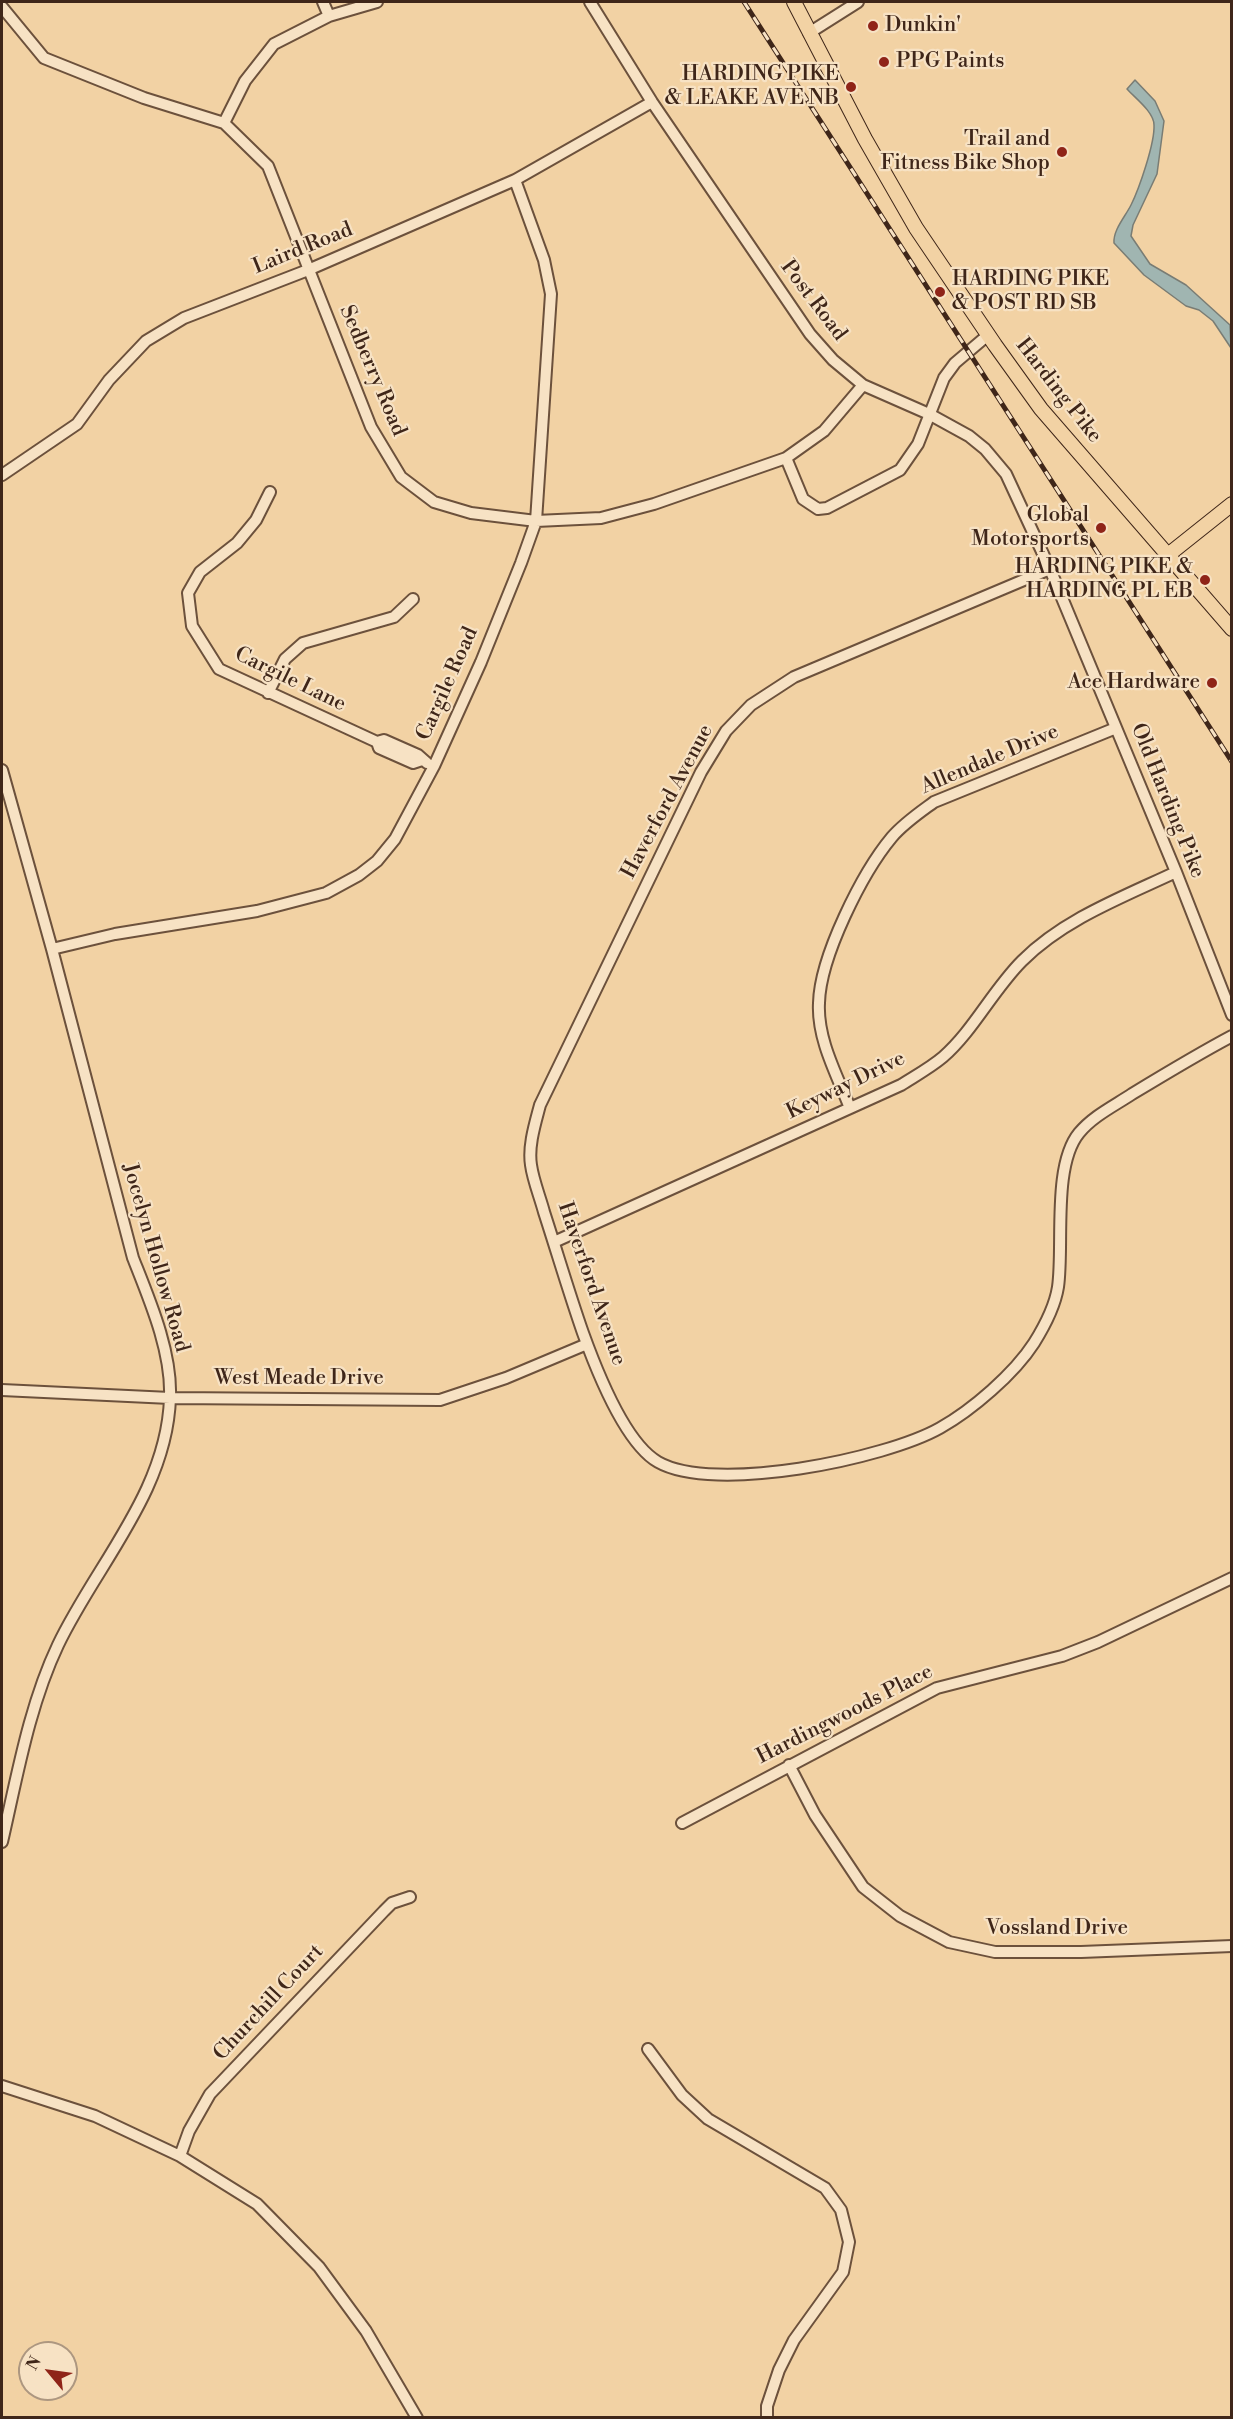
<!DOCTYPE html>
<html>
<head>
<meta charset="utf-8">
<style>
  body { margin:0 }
  #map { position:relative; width:1233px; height:2419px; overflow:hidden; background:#f2d2a4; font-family:"Libre Bodoni",serif }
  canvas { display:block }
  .frame { position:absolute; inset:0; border:3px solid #3f2619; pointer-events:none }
  .north { position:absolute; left:18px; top:2341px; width:60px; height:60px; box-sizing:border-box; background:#f7e2c4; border:2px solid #ad9780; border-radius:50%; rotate:299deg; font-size:16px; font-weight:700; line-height:24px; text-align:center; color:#3f2619 }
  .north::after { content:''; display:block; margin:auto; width:21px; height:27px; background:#8f2418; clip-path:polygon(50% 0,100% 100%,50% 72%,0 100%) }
</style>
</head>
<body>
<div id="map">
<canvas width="1233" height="2419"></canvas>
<div class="frame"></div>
<div class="north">N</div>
</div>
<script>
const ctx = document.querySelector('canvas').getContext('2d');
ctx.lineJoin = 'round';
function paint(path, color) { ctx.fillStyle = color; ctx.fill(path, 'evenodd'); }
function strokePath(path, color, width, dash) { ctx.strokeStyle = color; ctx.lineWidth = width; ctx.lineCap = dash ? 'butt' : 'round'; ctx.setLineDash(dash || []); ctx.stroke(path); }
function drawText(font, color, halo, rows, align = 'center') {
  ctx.font = font + ' "Libre Bodoni",serif'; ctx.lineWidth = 4.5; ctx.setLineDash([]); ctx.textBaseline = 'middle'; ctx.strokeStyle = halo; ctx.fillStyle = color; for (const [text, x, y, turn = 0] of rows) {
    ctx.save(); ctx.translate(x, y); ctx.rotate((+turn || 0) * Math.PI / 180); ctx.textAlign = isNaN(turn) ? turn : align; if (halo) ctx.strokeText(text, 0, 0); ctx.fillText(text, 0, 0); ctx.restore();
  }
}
const water = new Path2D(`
  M1135 80 1155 101 1164 121 1157 174 1133 225 1131 236 1150 264 1186 285 1230 325 1231 348 1213 321 1199 310 1186 306 1144 275 1114 243C1113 230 1125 217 1131 205 1139 189 1155 143 1154 125 1154 112 1135 98 1127 89Z`);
paint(water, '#a0b5b1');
strokePath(water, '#797c74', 1.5);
const minor = new Path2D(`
  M323 2 329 16
  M590 2 652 102 810 334 833 360 863 385 929 414 969 436 985 449 1006 474 1050 569 1176 872 1232 1015
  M2 7 44 58 144 98 224 123 268 166 371 427 401 477 434 502 471 513 536 521 601 518 654 504 786 458 824 431 863 385
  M809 33 858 2
  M224 123 245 81 274 44 329 16 377 2
  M786 458 803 499 818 509 827 508 900 470 918 444 944 378 955 363 988 335
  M2 475 77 424 109 380 146 341 184 318 308 270 515 180 652 102
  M270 492 256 520 237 543 200 572 188 593 192 626 219 669 377 742 379 748 413 763 422 760
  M1050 569 794 677 751 705 726 731 701 772 540 1105C535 1124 528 1146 531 1165 533 1180 540 1197 544 1212 557 1252 569 1293 583 1333 596 1369 625 1443 658 1462 714 1494 885 1459 940 1428 972 1410 1014 1374 1034 1343 1044 1327 1055 1306 1058 1287 1064 1246 1052 1166 1079 1133 1093 1116 1114 1106 1132 1094 1165 1074 1198 1054 1232 1036
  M268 693 285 659 303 643 394 617 413 599
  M377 742 384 740 418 755 427 763
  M2 770 52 949 133 1258C150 1301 172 1352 170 1398 167 1492 96 1565 58 1645 29 1706 17 1777 2 1842
  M52 949 115 934 257 911 326 893 359 875 377 861 395 839 434 766 481 662 521 563 536 521 551 294 544 260 515 180
  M850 1108C837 1075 817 1039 819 1003 820 957 862 873 892 837 904 823 919 813 934 802L1116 728
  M554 1242 901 1085C915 1076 930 1068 943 1057 973 1031 993 990 1022 961 1064 919 1123 897 1176 872
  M2 1390 170 1398 440 1400 506 1378 587 1344
  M789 1765 815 1815 863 1887 900 1916 949 1942 995 1952H1081L1232 1946
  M682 1823 937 1688 1062 1656 1098 1642 1232 1578
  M648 2049 682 2095 708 2119 825 2188 841 2210 849 2242 843 2272 794 2340 779 2370 767 2406V2418
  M2 2086 95 2116 180 2156 257 2204 319 2267 366 2331 417 2418
  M180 2156 189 2131 210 2094 384 1911 392 1903 410 1897`);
const major = new Path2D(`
  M794 2 865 139 916 228 995 345 1041 409 1232 629
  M1168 555 1232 504`);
strokePath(minor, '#6c513c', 14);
strokePath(major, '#3f2619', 16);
strokePath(minor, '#f7e2c4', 10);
strokePath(major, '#f2d2a4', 14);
const rail = new Path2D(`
  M744 2 1232 762`);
strokePath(rail, '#3f2619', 5);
strokePath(rail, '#f7e2c4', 3, [9]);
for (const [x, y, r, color] of [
  [873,26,6,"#8f2418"],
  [884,62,6,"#8f2418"],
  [851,87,6,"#8f2418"],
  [1062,152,6,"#8f2418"],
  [940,292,6,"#8f2418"],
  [1101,528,6,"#8f2418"],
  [1205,580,6,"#8f2418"],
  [1212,683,6,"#8f2418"]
]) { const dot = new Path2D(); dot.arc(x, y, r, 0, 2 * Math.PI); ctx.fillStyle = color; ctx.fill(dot); strokePath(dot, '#f7e2c4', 2); }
drawText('21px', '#3f2619', '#f7e2c4', [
  ["Dunkin'",885,26,"left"],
  ["PPG Paints",896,62,"left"],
  ["HARDING PIKE",839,75],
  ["& LEAKE AVE NB",839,99],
  ["Trail and",1050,140],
  ["Fitness Bike Shop",1050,164],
  ["HARDING PIKE",952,280,"left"],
  ["& POST RD SB",952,304,"left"],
  ["Global",1089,516],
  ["Motorsports",1089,540],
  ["HARDING PIKE &",1193,568],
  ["HARDING PL EB",1193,592],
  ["Ace Hardware",1200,683]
], 'right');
drawText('21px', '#3f2619', '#f7e2c4', [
  ["Laird Road",303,249,-22],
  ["Post Road",813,301,53],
  ["Sedberry Road",372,371,67],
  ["Harding Pike",1058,391,52],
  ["Cargile Lane",290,680,26],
  ["Cargile Road",448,684,-66],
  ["Allendale Drive",990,760,-23],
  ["Old Harding Pike",1167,801,68],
  ["Haverford Avenue",668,802,-62],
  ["Keyway Drive",846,1086,-26],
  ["Jocelyn Hollow Road",155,1258,74],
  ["Haverford Avenue",591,1284,71],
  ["West Meade Drive",299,1379],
  ["Hardingwoods Place",845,1715,-27],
  ["Vossland Drive",1057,1929],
  ["Churchill Court",269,2003,-47]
]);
</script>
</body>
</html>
